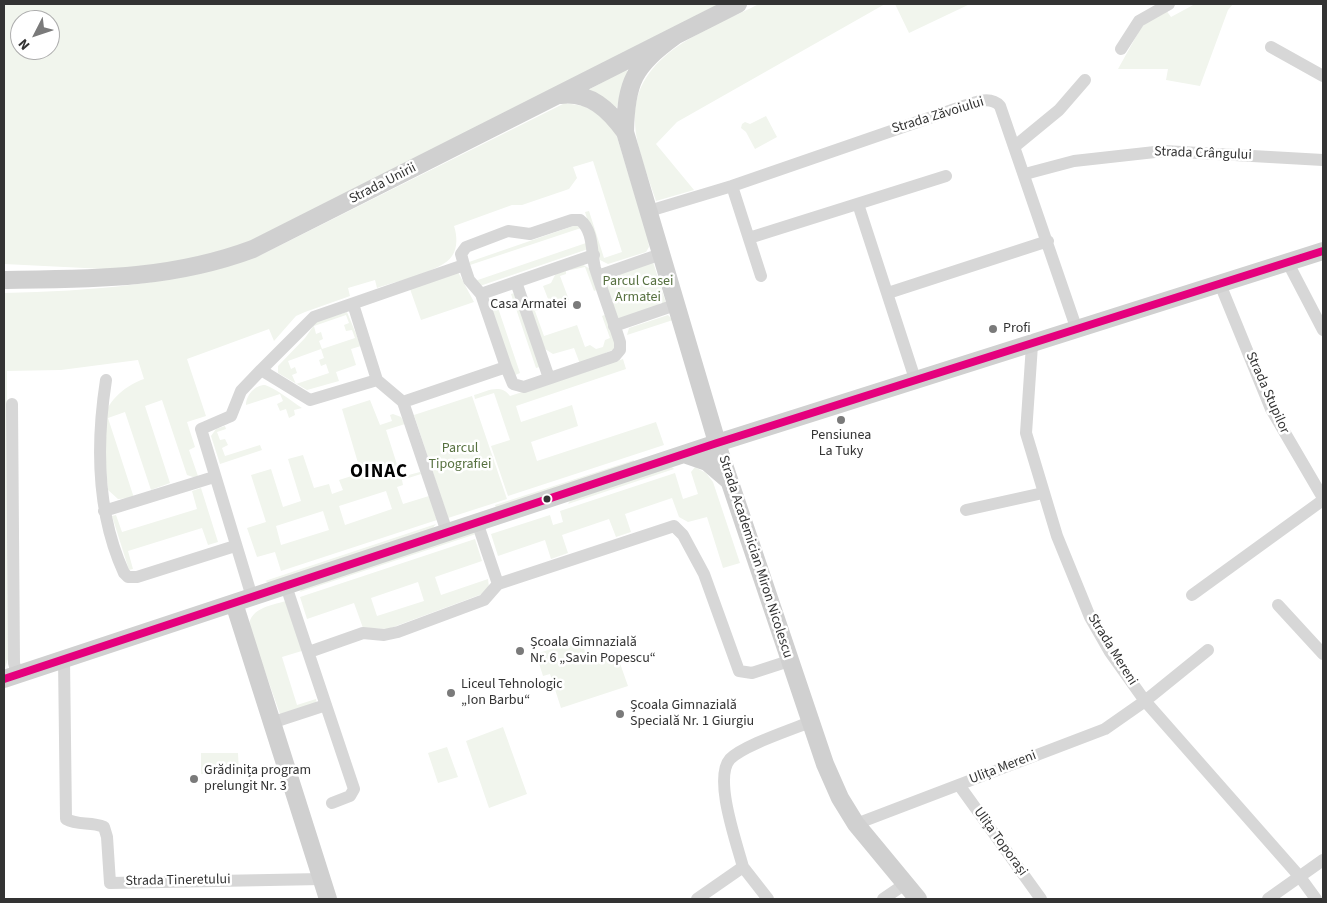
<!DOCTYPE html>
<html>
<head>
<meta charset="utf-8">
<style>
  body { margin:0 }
  #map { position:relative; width:1327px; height:903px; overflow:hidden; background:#fff; font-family:"Source Sans 3",sans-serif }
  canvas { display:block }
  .frame { position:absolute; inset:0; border:5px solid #333; pointer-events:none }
  .north { position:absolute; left:10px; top:10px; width:50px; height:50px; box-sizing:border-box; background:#fff; border:1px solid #adadad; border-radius:50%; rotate:229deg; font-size:14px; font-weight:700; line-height:20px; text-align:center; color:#333 }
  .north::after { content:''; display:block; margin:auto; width:18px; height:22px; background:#7a7a7a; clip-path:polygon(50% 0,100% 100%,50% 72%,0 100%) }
</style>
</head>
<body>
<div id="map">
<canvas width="1327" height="903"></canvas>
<div class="frame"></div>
<div class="north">N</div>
</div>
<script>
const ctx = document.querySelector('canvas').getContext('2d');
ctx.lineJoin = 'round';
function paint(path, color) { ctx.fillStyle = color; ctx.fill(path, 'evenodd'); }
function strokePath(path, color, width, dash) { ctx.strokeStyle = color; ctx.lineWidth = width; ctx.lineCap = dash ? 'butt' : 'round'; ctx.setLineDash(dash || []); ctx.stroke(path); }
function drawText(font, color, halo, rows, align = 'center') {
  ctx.font = font + ' "Source Sans 3",sans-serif'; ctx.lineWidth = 5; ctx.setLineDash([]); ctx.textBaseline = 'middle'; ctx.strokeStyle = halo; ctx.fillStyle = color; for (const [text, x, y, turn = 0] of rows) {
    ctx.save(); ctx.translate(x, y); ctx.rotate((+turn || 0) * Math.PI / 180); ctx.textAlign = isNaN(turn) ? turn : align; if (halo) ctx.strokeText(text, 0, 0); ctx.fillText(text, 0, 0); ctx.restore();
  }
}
paint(new Path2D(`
  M4 4H719L248 243 191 260 125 270 4 264ZM20 20H50V50H20Z
  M759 4H885L677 122 656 144 694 190 656 201C648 175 635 147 635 120 633 53 710 29 759 4Z
  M895 4H970L909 33Z
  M1195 4H1233L1228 10 1200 86 1166 80 1168 69H1118L1142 26 1166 10 1171 17Z
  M627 69 628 74 616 109 588 90Z
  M565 103 583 106 597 113 615 130 648 239 649 247 646 252 608 264 600 260 585 212 589 211 604 258 622 252 593 161 573 167 577 178 569 189 522 205H512L454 226C457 235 458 248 452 256 443 271 394 282 377 288L375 280 348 288 350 296 305 312 296 316 274 341 269 329 187 359 206 416 187 422 195 447 189 450 199 479 187 475 162 400 145 406 170 483 151 490 125 412 108 418 134 498 118 499 108 490C107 472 101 433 104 419 107 400 128 384 144 379L138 360 61 370 7 371 8 659 4 671V293C91 291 178 285 261 255Z
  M766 116 777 137 755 149 746 132 741 128 742 124 745 122 750 124Z
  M579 224 581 228 470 265 469 262Z
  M586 243 588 249 477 287 475 281Z
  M653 262 666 303 618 320 604 279Z
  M580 263 592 270 599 289 594 291 585 267 566 271V274L560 276 569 300 535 311 544 336 577 325 585 347 590 345 596 349 603 347 605 340 610 338 602 316 607 314 617 348 580 364 574 348 553 354 545 349 530 311 550 304 543 286 551 283 557 271Z
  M458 272 474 302 421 320 410 289Z
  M515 293 540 367 536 368 511 294Z
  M495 299 520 373 513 376 487 301Z
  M347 312 361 346 351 349 356 365 336 372 339 381 307 390 278 373V366L305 338 317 321ZM346 315 349 323 344 325 346 331 352 330 355 338 322 349 319 341 323 339 321 332 316 334 314 326ZM321 349 324 358 319 360 321 366 326 364 329 373 296 384 292 375 297 373 295 367 291 369 288 361Z
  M668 315 673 320 627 335 629 328Z
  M623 359 626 369 516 406 521 422 572 405 578 426 531 442 537 461 656 422 664 445 508 496 491 446 510 440 494 393 475 399 474 395C487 391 501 383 510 396Z
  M265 385C278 390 290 400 302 408L294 410 295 415 289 418 286 409 280 411 277 404 283 401 280 394 246 405C246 395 255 385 265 385Z
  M472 396 507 499 448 518 414 415Z
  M370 400 380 425 392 421 390 415 393 414 401 417 405 424 386 430 401 477 420 472 421 474 402 480 403 485 397 487 403 504 429 496 437 520 281 571 275 552 257 557 247 528 266 522 251 475 271 469 283 507 301 501 288 459 303 455 314 488 329 484 332 494 343 490 339 480 361 473 342 409ZM386 491 392 509 345 525 339 506ZM323 511 329 530 281 545 276 526Z
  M225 426 226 429 217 432 220 440 225 439 228 445 222 448 225 456 260 445 262 450 220 464 211 436 216 429Z
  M634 460 633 463 496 508 495 505Z
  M671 466 674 469 568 504 571 499Z
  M695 467 706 473 713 482 740 563 723 568 707 517 688 522 679 517 672 498 625 514 631 532 616 537 609 519 562 535 568 553 551 559 545 540 498 556 491 534 550 515 553 525 563 522 560 511 675 473 683 499 698 494 691 472Z
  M201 488 218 542 208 545 202 528 128 551 133 569 129 570 112 516 116 515 122 532 197 509 192 491Z
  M436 524 432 529 270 583 265 581Z
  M472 532 476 534 300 592 302 588Z
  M475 539 482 561 435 577 441 595 488 579 489 587 485 593 388 629 363 628 354 603 307 619 300 597ZM418 582 424 601 377 616 371 598Z
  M289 600 305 650 282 657 297 705 316 699 317 705 281 717 249 626C250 607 274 605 289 600Z
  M581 639 588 661 616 652 628 686 561 708 550 674 543 676 536 654Z
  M503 727 527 794 489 808 466 741Z
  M447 747 458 777 438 783 428 753Z
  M201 753H238L239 773 201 774Z`), '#f1f5ed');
strokePath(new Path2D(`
  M1271 47 1323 76
  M1121 49 1139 21 1169 4
  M1014 147 1059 110 1085 80
  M1025 174 1074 161 1164 151 1323 160
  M732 186 761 276
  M858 204 916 382
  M649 211 732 186 958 108C971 104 989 94 1000 106L1077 330
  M749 238 946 176
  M1288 263 1323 330
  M598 276 661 254
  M516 282 549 378
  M1220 284 1271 409 1323 498
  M888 293 1048 241
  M481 294 594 255
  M353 304 377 380 403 402 447 532
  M614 326 675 305
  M1032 345 1026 433 1057 536 1090 617 1110 652 1145 701 1300 877 1316 899
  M261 370 314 317 464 265 469 280 481 294 506 367
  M106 380C96 444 97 514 124 573L128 577H137L235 546
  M403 402 506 367 513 384 524 387 615 356 620 350V342C612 317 603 293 595 268 591 253 594 231 580 220H572L530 234 508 231 466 247 461 254 464 265
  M12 404 14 663 17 674
  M966 510 1043 493
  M104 511 214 477
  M477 522 498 584
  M286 586 354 789 350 796 332 803
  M1192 595 1323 500
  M252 597 201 429 231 416 241 391 261 370 310 400 377 380
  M1278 605 1323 654
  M309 652 363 633 384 635 398 632 484 600 498 584 674 526 683 535 704 574 739 671 752 673 789 661
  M64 659 66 819C78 826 91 821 104 827L107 837 110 883 322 879
  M271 723 326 705
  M959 785 1041 899
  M856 824 1105 729 1145 701 1208 650
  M743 867C737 844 713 778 730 759 744 745 791 730 810 722
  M697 899 743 867 768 899
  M883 899 905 884
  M1268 899 1323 860`), '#d7d7d7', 12);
strokePath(new Path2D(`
  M675 36C634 66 626 81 625 132L721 456 825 764 840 798 856 824 918 899
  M560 95C590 91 609 110 625 132
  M4 280C91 279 170 280 253 249L738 4
  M684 454 707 462 728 480
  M234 603 328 899
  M4 679 717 443 1323 251`), '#d0d0d0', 18);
strokePath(new Path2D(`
  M4 679 717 443 1323 251`), '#e5007d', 8);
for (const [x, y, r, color] of [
  [577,305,5,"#7a7a7a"],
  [993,329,5,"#7a7a7a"],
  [841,420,5,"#7a7a7a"],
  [547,499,4.5,"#333"],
  [520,651,5,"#7a7a7a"],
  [451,693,5,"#7a7a7a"],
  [620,714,5,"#7a7a7a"],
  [194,779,5,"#7a7a7a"]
]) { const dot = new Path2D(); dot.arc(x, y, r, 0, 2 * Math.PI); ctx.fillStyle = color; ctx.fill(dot); strokePath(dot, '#fff', 2); }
drawText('14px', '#333', '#fff', [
  ["Strada Zăvoiului",938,116,-17],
  ["Strada Crângului",1203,154,2],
  ["Strada Unirii",383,184,-27],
  ["Strada Stupilor",1267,393,66],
  ["Strada Academician Miron Nicolescu",755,557,72],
  ["Strada Mereni",1112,650,58],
  ["Ulița Mereni",1003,768,-21],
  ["Ulița Toporași",1000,842,54],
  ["Strada Tineretului",178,881,-1]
]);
drawText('14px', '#56703f', '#fff', [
  ["Parcul Casei",638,282],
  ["Armatei",638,298],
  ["Parcul",460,449],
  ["Tipografiei",460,465]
]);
drawText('14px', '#333', '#fff', [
  ["Casa Armatei",567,305,"right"],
  ["Profi",1003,329],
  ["Pensiunea",841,436,"center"],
  ["La Tuky",841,452,"center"],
  ["Școala Gimnazială",530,643],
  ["Nr. 6 „Savin Popescu“",530,659],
  ["Liceul Tehnologic",461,685],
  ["„Ion Barbu“",461,701],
  ["Școala Gimnazială",630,706],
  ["Specială Nr. 1 Giurgiu",630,722],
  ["Grădinița program",204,771],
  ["prelungit Nr. 3",204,787]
], 'left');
ctx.letterSpacing = '1px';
drawText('bold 19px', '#000', '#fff', [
  ["OINAC",379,473]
]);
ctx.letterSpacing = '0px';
</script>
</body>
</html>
